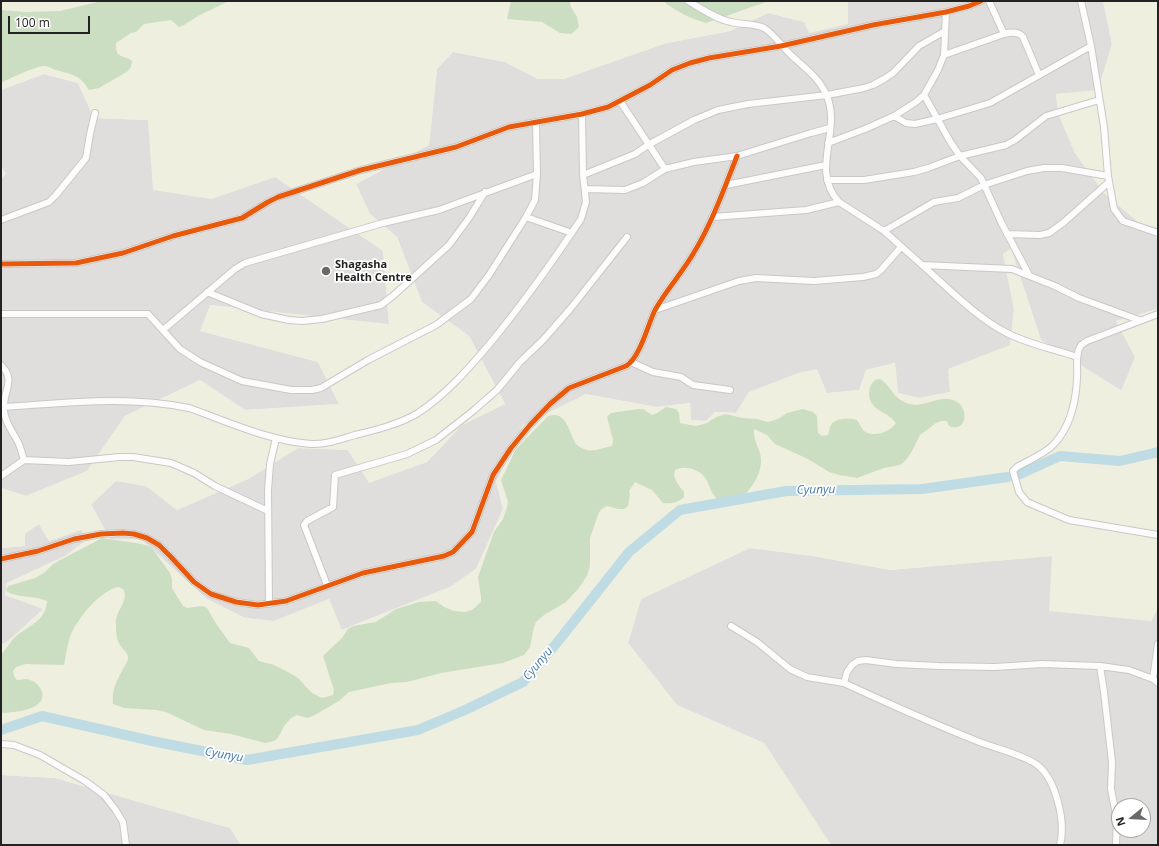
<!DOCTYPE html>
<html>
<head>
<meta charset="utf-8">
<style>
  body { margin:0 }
  #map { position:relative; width:1159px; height:846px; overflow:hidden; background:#f0eeeb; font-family:"Open Sans",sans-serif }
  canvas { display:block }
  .frame { position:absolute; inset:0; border:2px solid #222; pointer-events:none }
  .north { position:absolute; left:1111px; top:798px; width:40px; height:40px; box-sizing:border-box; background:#fff; border:1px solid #a7a7a7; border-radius:50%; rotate:252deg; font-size:11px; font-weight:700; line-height:16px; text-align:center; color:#222 }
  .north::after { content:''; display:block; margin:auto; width:14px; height:18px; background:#6a6968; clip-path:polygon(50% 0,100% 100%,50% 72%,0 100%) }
  .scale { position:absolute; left:8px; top:16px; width:82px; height:18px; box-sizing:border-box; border:2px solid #222; border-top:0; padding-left:5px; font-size:12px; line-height:14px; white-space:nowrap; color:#222; -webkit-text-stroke:3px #fff; paint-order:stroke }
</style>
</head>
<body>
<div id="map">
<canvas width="1159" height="846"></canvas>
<div class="frame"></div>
<div class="north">N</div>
<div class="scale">100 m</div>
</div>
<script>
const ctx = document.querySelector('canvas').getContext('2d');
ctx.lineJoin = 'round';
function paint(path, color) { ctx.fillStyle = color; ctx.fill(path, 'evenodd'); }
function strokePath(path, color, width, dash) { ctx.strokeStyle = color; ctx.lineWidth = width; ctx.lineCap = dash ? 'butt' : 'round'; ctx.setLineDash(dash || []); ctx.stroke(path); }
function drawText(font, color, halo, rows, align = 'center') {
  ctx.font = font + ' "Open Sans",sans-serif'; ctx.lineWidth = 3.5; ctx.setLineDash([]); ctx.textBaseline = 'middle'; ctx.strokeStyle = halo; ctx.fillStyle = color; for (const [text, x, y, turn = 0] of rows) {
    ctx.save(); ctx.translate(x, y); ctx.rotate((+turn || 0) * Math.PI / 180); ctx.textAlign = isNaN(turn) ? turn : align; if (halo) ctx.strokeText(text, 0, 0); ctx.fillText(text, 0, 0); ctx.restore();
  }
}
paint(new Path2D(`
  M848 1H1103L1112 44 1098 91 1056 94 1058 113 1075 153 1104 193 1158 239V309L1116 321 1135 357 1122 391 1041 340 1011 249 1003 254 1014 309 1010 346 949 369 950 392 919 398 898 393 895 363 866 370 860 390 827 393 749 392 736 413 715 412 706 421 691 420 690 403 656 407 585 394 496 481 503 509 476 569 450 587 341 630 329 599 274 621 245 618 207 599 141 539H110L91 504 116 481 146 486 177 510 248 479 298 448 348 450 369 482 427 462 462 425 505 404 469 336 422 302 397 237 370 214 356 184 429 145 437 69 453 52 505 62 538 79 667 43 730 31 768 13 804 22 848 24Z
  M44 74 78 83 94 118 148 120 211 199 275 177 383 251 389 325 211 305 201 331 318 362 339 404 245 410 200 380 125 416 87 471 26 496 1 488V179L6 174 1 166V90Z
  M39 524 49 541 81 530 88 539 65 556 7 583 5 595 44 609 8 642 1 645V548L25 546 24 534Z
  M750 548 813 556 890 570 1052 556 1151 621 1158 608V845H831L764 743 677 705 628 643 641 599ZM1119 806H1143V830H1119Z
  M1 775 55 778 230 828 241 845H1Z`), '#dfdedc');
paint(new Path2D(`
  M1 1H101L60 11 27 12 1 10Z
  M229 1H511L507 19 542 22 560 32 577 17 571 7 570 1H663L686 15 706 23 769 1H848V24L809 33 804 22 768 13 730 31 667 43 564 79H538L505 62 453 52 437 69 429 145 356 184 370 214 397 237 422 302 469 336 505 404 462 425 427 462 369 483 348 450 298 448 248 479 177 510 146 486 116 481 91 505 110 539H141L207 599 245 618 274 621 329 599 342 630 450 587 476 569 503 509 496 482 523 425 586 394 656 407 690 403 691 420 706 421 715 412 736 413 749 392 798 373 817 369 827 393 859 390 866 370 895 363 898 393 919 398 950 392 948 369 1010 345 1014 309 1003 254 1011 249 1041 340 1121 391 1135 357 1116 321 1158 309V608L1151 621 1049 611 1052 556 890 570 813 556 750 548 641 599 628 643 677 705 764 743 831 845H241L230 828 55 778 1 775V645L8 641 43 609 5 595 7 583 65 556 88 539 81 530 49 541 39 524 25 534V546L1 548V488L26 496 87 471 125 416 200 380 245 410 339 404 318 362 200 331 210 305 389 324 383 251 275 177 211 199 153 190 148 120 94 118 78 83 44 74 1 90V83L3 82 14 76 45 66 69 73 79 78 84 81 89 90 128 58 122 57 117 54 116 48V43L131 33 136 32 144 24 171 20 179 27 184 25 198 16Z
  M1103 1H1158V239L1104 193 1075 153 1058 113 1056 94 1098 90 1112 44Z`), '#efefdf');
paint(new Path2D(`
  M101 1H229L198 16 184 25 179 27 171 20 144 24 136 32 131 33 116 43C115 59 123 54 132 61L131 67 128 71 99 88 89 90C79 73 71 75 53 69 51 68 47 66 44 66 37 66 8 79 1 83V10L27 12 60 11Z
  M511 1H570L571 7 577 17 579 27 571 34 560 33 542 22 507 19Z
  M663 1H769L706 23C691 19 675 11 663 1Z
  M880 379C892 386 893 400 910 404 926 408 942 392 957 402 969 409 967 433 949 426L947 421H941L936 423 920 435 911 453 905 461 900 465 884 468 857 478 839 475 829 472 808 459 775 444 767 435 754 429C753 442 761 449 761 460 762 478 742 504 724 506 720 503 716 499 713 494 710 490 709 484 706 479 700 469 685 465 675 470 672 479 679 485 684 492V497C678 503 671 504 663 503L652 490 635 482 629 491 630 496 628 506 624 509H618L607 506 602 509 599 512 590 538V566L587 576 578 589 566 602 544 615 536 622 534 627 530 647 524 655 503 663 441 673 407 682 391 683 349 692 339 701 313 716 307 718 297 715 291 718 284 726 279 736 276 740 270 742 265 743 231 734 204 730 166 712 156 710 124 708 113 704C111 691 117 680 123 669 125 666 128 661 128 658 128 652 123 650 120 645 116 639 116 631 116 624 115 610 128 604 124 590L119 587C100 590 76 620 70 637 67 646 66 656 64 665L26 664 16 667 13 671 14 676 17 680C21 680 26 678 30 680 40 683 48 697 38 704 28 712 13 712 1 713V654C7 649 10 642 15 637 28 626 46 621 47 601 34 595 19 599 6 591L8 586 35 578 45 572 53 564 102 538 142 544 151 547 170 573 172 579V588L183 606 187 608 202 606 207 608 215 622 230 643 249 648 259 661 274 665 288 672 298 678 312 693 322 698 333 695 334 690 323 656 342 638 348 629 353 626 376 622 396 609 419 602 436 601 444 607 454 611 465 612 472 610 481 602V597L478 577 494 532 503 519 507 507 508 502 501 480 516 449 548 416C567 410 569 433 576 444 579 447 583 449 587 450 594 452 605 447 612 446L613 440 607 417 611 413 638 409H643L652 415 657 413 666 407 676 409 679 413 680 423 696 426 707 423 716 417 726 414 742 418 757 419 768 422 778 419 787 413 803 409 813 412 817 416 818 433 822 436 828 435C829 432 829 428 831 425 835 418 850 418 857 420 860 424 861 428 864 431 874 438 890 432 896 423 888 411 870 412 869 394 869 388 871 384 875 380Z`), '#cbdec1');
strokePath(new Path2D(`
  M1018 475 1060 456 1120 461 1158 452
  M1 730 42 716 152 741 247 760 418 730 465 710 523 682 556 644 629 552 680 510 786 491 922 489 1008 477`), '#bfdbe3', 10);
const street = new Path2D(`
  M688 1C702 9 716 19 731 22 742 25 754 23 764 28 773 33 784 49 792 56 805 68 819 78 826 94 843 130 809 170 839 202L884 231 922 265 1012 269 1055 286 1079 298 1139 320
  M989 1 1004 34
  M1081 1 1091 46 1104 127 1108 176 1114 209 1123 221 1158 233
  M944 55 1004 34C1011 32 1018 31 1023 37L1039 75
  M924 95 951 143 960 156 981 178 1002 224 1029 275
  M620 101 665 169
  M894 116 906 123 915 124 937 119 990 103 1091 46
  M828 143 865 129 894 116 916 102 924 95 938 70 944 55 946 12
  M583 175 635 154 648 145 694 120 718 110 748 104 827 95 864 88 873 85 884 79 893 73 919 46 945 31
  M827 180H864L914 172 928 168 960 156 1006 145 1015 140 1046 116 1099 100
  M726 185 826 165
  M586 189 625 190 643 183 665 169 694 162 737 156 811 133 830 128
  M526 217 572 233
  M713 217 806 210 839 202
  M1 220 49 202 56 195 86 158 90 134 95 113
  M884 231 934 202 958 198 984 185 1027 171 1044 168H1062L1108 176
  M1007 234 1040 235 1049 233 1063 223 1109 182
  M1 264 76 263 123 253 173 236 242 218 268 202 278 197 361 170 456 147 509 127 582 114 608 107 650 85 672 70 690 63 709 58 781 46 873 25 946 12 969 6 981 1
  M922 265C947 287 976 317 1005 332 1027 344 1054 349 1077 357
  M207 292 261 314 289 320 302 321 322 319 381 305 394 295 449 245 469 218 485 192
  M655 310 739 281 756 278 814 281 863 277 876 274 881 270 901 247
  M1 314H148L180 349 200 362 242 381 291 390H312L321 388 368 360 436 325 471 299 489 275 526 217 535 200 537 174 536 123
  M1158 314 1087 341C1085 343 1081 344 1080 347 1075 355 1078 369 1077 378 1076 401 1070 427 1054 444 1045 454 1029 460 1017 467L1013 471 1019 492 1027 502 1036 506 1069 520 1158 535
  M163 330 235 269 245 263 383 223 439 210 537 174
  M631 362 653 372 681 377 693 385 730 390
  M1 365C17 381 2 391 4 411 5 423 13 432 18 442 21 448 22 454 24 460L1 476
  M4 407C66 403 128 395 189 408 229 422 269 441 311 444 326 445 341 439 355 435 376 430 400 424 418 413 447 394 470 367 492 341 524 302 553 261 581 219L586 202 583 175 582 114
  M24 460 69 462 119 457H133L171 463 194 473 215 486 268 511
  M1 559 38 551 74 539 85 537 101 534 123 533 134 534 147 538 159 545 171 557 194 582 211 594 236 602 258 605 286 601 363 573 444 556 453 552 472 532 493 475 511 448 530 425 550 404 569 388 626 366C640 358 648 324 655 310 666 290 682 273 693 254 712 223 724 189 737 156
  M327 585 304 525 307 521 333 507 335 475 407 454 436 440 473 411 497 390 520 362 543 340 571 308 627 237
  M269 604 268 490 270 464 276 438
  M731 626 757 642 790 669 807 677 844 683
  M1100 666 1104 692 1112 762 1111 789 1117 820 1116 845
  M1153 679 1158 644
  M1 744 14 745 40 755 85 781 104 795 115 809 123 822 126 845
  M1060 845C1066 822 1056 778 1036 764 1021 754 994 748 977 741 932 723 887 703 844 683L847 672 852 665 858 661 866 660 896 664 939 666 995 667 1042 664 1100 666 1129 670 1153 679 1158 683`);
strokePath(street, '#c9c8c7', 8);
strokePath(street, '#fdfcfc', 6);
strokePath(new Path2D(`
  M1 264 76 263 123 253 173 236 242 218 268 202 278 197 361 170 456 147 509 127 582 114 608 107 650 85 672 70 690 63 709 58 781 46 873 25 946 12 969 6 981 1
  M1 559 38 551 74 539 85 537 101 534 123 533 134 534 147 538 159 545 171 557 194 582 211 594 236 602 258 605 286 601 363 573 444 556 453 552 472 532 493 475 511 448 530 425 550 404 569 388 626 366C640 358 648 324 655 310 666 290 682 273 693 254 712 223 724 189 737 156`), '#e8590c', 5);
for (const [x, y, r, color] of [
  [326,271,5,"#6a6968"]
]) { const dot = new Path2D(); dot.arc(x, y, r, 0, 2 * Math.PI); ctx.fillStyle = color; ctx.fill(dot); strokePath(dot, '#fff', 1.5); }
drawText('bold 11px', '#222', '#fff', [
  ["Shagasha",335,265],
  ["Health Centre",335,278]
], 'left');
drawText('italic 12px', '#4a7aab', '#fff', [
  ["Cyunyu",816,490,-1],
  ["Cyunyu",538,664,-50],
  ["Cyunyu",224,755,10]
]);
</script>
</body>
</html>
